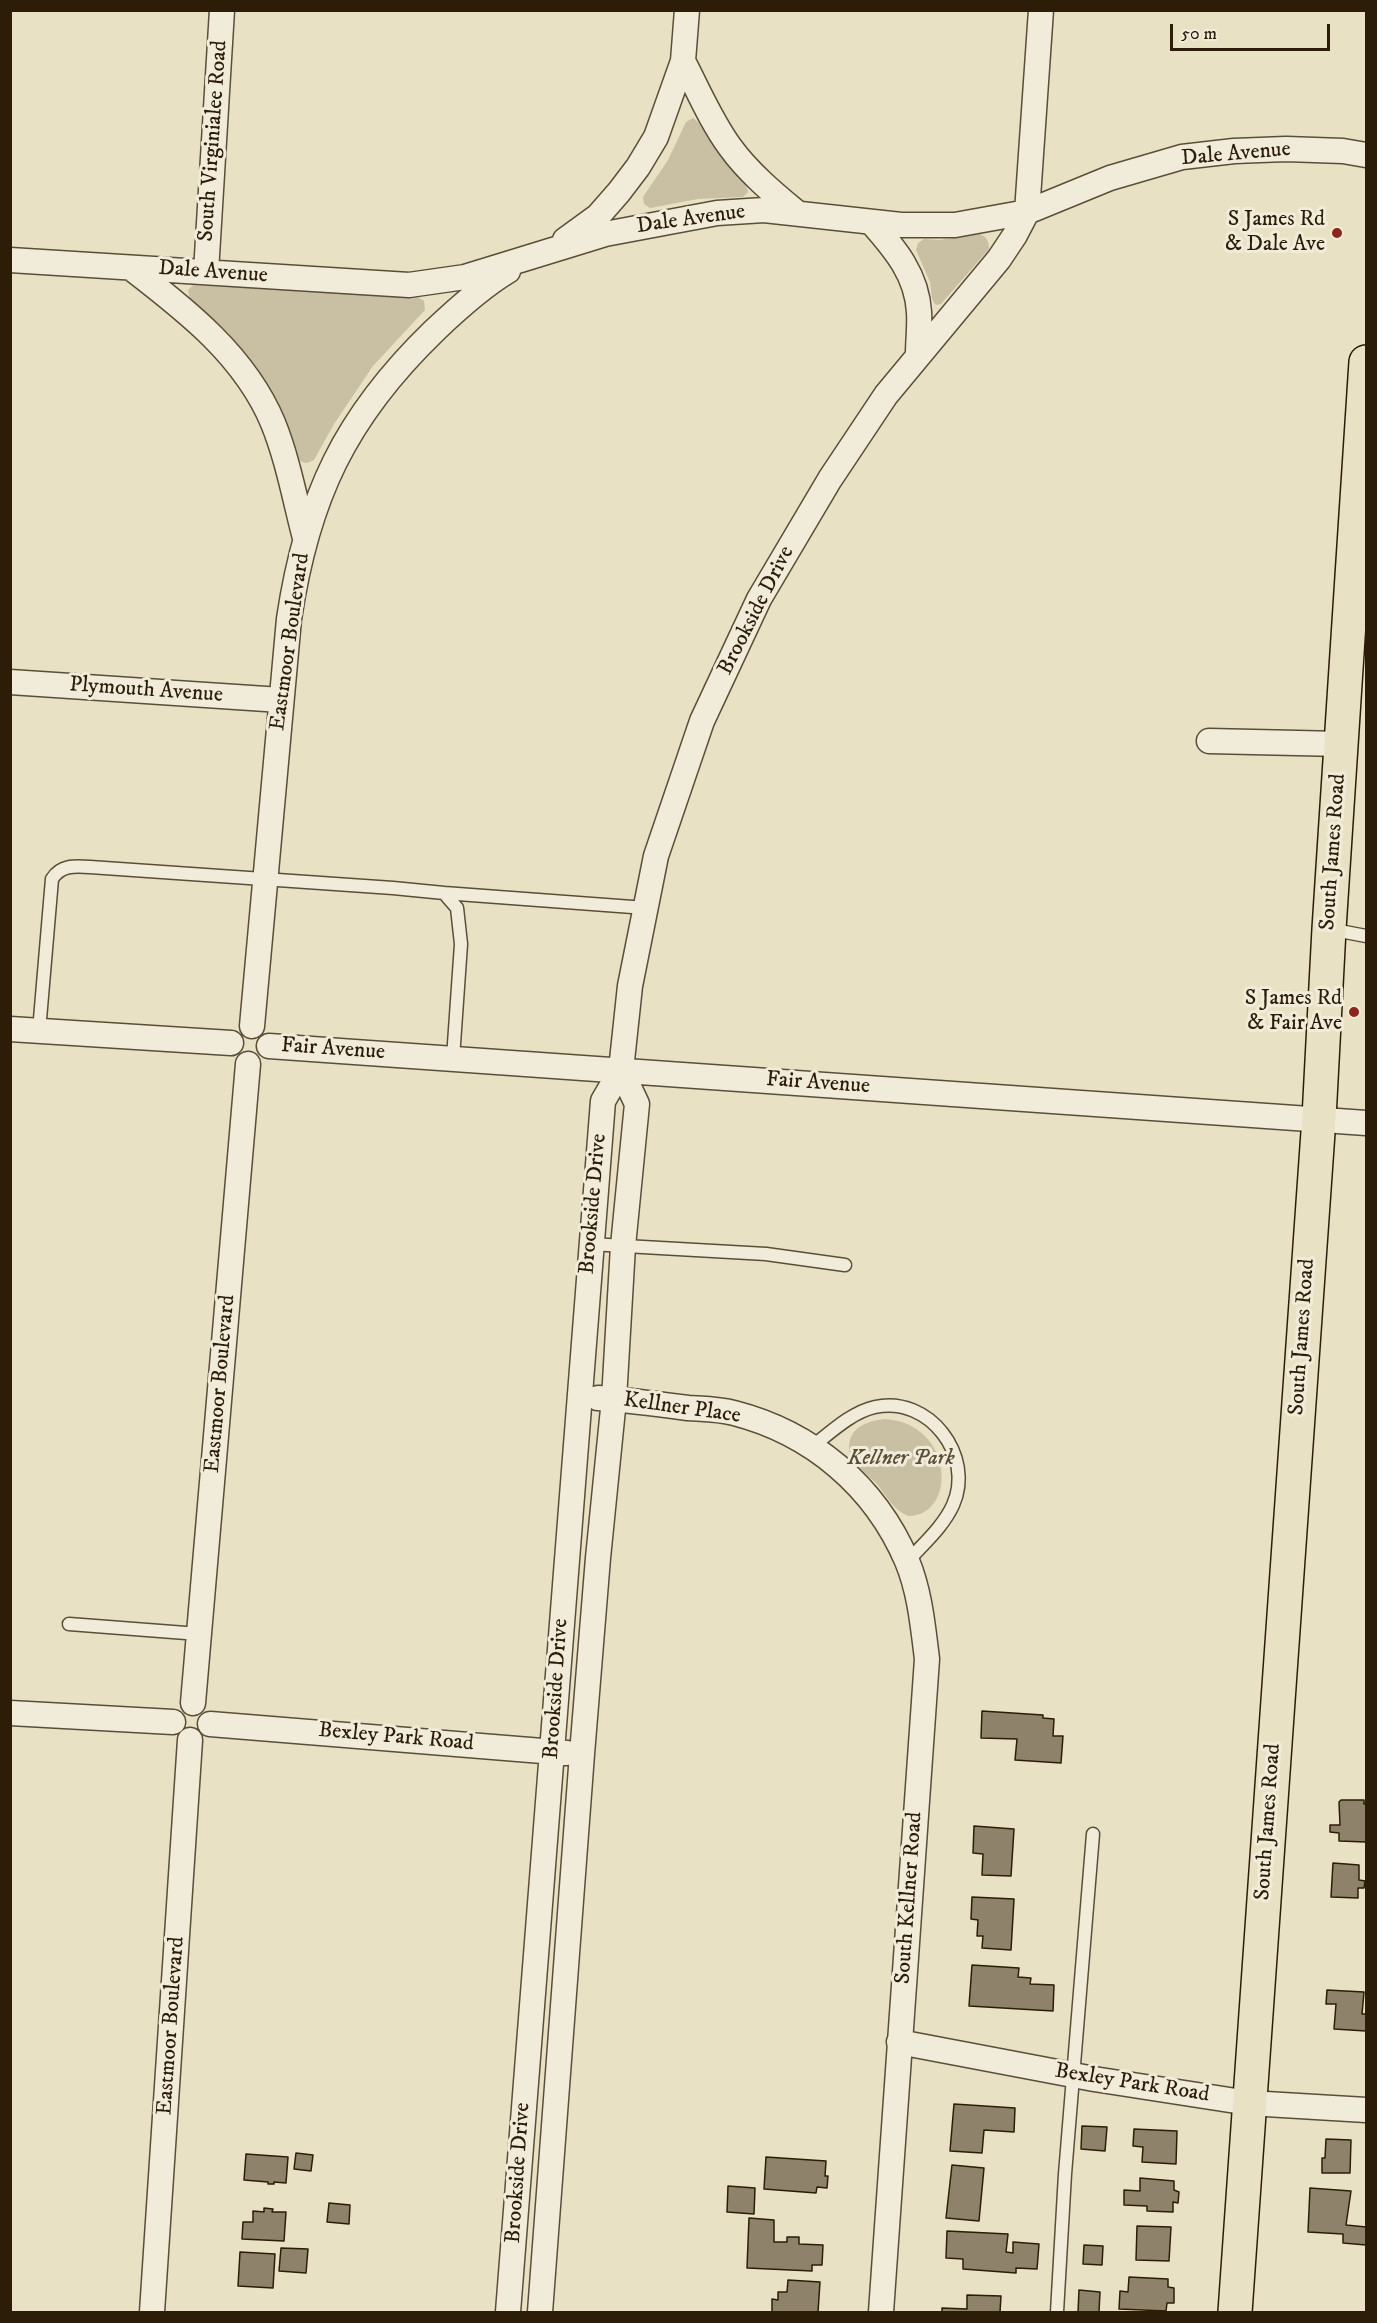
<!DOCTYPE html>
<html>
<head>
<meta charset="utf-8">
<style>
  body { margin:0 }
  #map { position:relative; width:1377px; height:2323px; overflow:hidden; background:#e9e1c4; font-family:"IM FELL DW Pica",serif }
  canvas { display:block }
  .frame { position:absolute; inset:0; border:12px solid #2c1d09; pointer-events:none }
  .scale { position:absolute; left:1170px; top:24px; width:160px; height:27px; box-sizing:border-box; border:3px solid #2c1d09; border-top:0; padding-left:8px; font-size:18px; line-height:21px; white-space:nowrap; color:#2c1d09; -webkit-text-stroke:4px #f1ecd9; paint-order:stroke }
</style>
</head>
<body>
<div id="map">
<canvas width="1377" height="2323"></canvas>
<div class="frame"></div>
<div class="scale">50 m</div>
</div>
<script>
const ctx = document.querySelector('canvas').getContext('2d');
ctx.lineJoin = 'round';
function paint(path, color) { ctx.fillStyle = color; ctx.fill(path, 'evenodd'); }
function strokePath(path, color, width, dash) { ctx.strokeStyle = color; ctx.lineWidth = width; ctx.lineCap = dash ? 'butt' : 'round'; ctx.setLineDash(dash || []); ctx.stroke(path); }
function drawText(font, color, halo, rows, align = 'center') {
  ctx.font = font + ' "IM FELL DW Pica",serif'; ctx.lineWidth = 6; ctx.setLineDash([]); ctx.textBaseline = 'middle'; ctx.strokeStyle = halo; ctx.fillStyle = color; for (const [text, x, y, turn = 0] of rows) {
    ctx.save(); ctx.translate(x, y); ctx.rotate((+turn || 0) * Math.PI / 180); ctx.textAlign = isNaN(turn) ? turn : align; if (halo) ctx.strokeText(text, 0, 0); ctx.fillText(text, 0, 0); ctx.restore();
  }
}
paint(new Path2D(`
  M693 118 698 122 721 156 746 185 748 192 743 197 698 199 650 208 644 204 643 197 668 160 686 122Z
  M980 234C987 237 989 241 989 249L941 304 936 305 932 299 930 282 916 250 918 243 924 239 939 240Z
  M193 285 416 296 424 301 425 310 373 366 334 424 314 460 307 463 302 462 297 457 286 422 264 381 229 334 190 301 188 290Z
  M885 1419C954 1423 958 1516 908 1516 893 1510 886 1495 876 1483 868 1476 859 1468 853 1460 850 1456 849 1452 849 1447 850 1426 868 1421 885 1419Z`), '#c9c0a4');
const building = new Path2D(`
  M982 1711 1043 1715V1718L1054 1719 1053 1736H1063L1061 1763 1015 1760 1017 1739 981 1738Z
  M1341 1800H1364V1804H1366V1842L1339 1841V1833L1330 1832V1825H1340L1339 1802Z
  M974 1826 1014 1829 1011 1876 982 1875 983 1854 973 1853Z
  M1333 1863 1359 1865V1880L1365 1881 1364 1888H1358V1898L1331 1897Z
  M972 1897 1014 1899 1011 1950 982 1948 983 1936H977L978 1920 971 1919Z
  M972 1965 1019 1968 1018 1977 1031 1978 1030 1984 1054 1985 1053 2011 969 2006Z
  M1327 1990 1364 1992 1362 2014H1366V2031L1334 2029 1336 2004H1326Z
  M954 2104 1015 2108 1014 2132 984 2130 982 2153 950 2151Z
  M1082 2126 1107 2127 1105 2151 1081 2149Z
  M1134 2129 1177 2131 1176 2164 1142 2162 1143 2147 1133 2146Z
  M1326 2139 1351 2140 1350 2173H1322V2158H1325Z
  M296 2153 313 2155 311 2171 294 2169Z
  M246 2154 288 2157 286 2183 274 2182V2184H268V2182L244 2180Z
  M766 2157 826 2161 825 2176H828L827 2188 817 2187 816 2193 764 2189Z
  M952 2165 984 2168 979 2221 946 2218Z
  M1140 2178 1174 2181V2190L1179 2192 1178 2203 1173 2202V2212L1147 2211V2206L1124 2205V2190L1140 2191Z
  M728 2186 755 2188 754 2214 727 2212Z
  M1310 2188 1351 2191 1346 2225 1366 2227V2245L1343 2243V2234L1308 2232Z
  M329 2203 350 2205 349 2224 327 2222Z
  M264 2208 273 2209 272 2212H286L284 2241 242 2239 243 2222H253V2211L264 2212Z
  M749 2218 774 2220V2242H787V2237H799V2244L823 2245 822 2265H812V2271L747 2268Z
  M1137 2226 1171 2227 1169 2261 1136 2260Z
  M947 2231 1008 2234 1006 2252 1013 2253V2242L1039 2244 1037 2269 1016 2268V2273L963 2269V2259L946 2258Z
  M1084 2245 1103 2246 1102 2265 1083 2264Z
  M281 2248 308 2249 306 2273 279 2271Z
  M240 2252 275 2254 273 2288 238 2286Z
  M1129 2277 1168 2279V2287L1174 2288V2303H1167L1166 2311 1119 2309 1120 2291 1128 2292Z
  M788 2280 820 2282 818 2312H772V2299L778 2300V2292H787Z
  M1079 2290 1100 2292 1099 2312H1078Z
  M967 2295 1001 2296 1000 2312H1017H942V2308L967 2309Z`);
paint(building, '#8e836a');
strokePath(building, '#2c1d09', 1.5);
const lane = new Path2D(`
  M444 893 646 908
  M1329 929 1366 936
  M39 1031 52 879C61 865 74 866 90 867L393 888 444 893 457 908 461 944 453 1058
  M590 1244 766 1254 845 1265
  M813 1446C831 1432 852 1412 875 1407 929 1395 975 1456 953 1505 943 1527 923 1544 907 1562
  M69 1624 199 1634
  M1057 2312 1065 2174 1093 1834`);
const street = new Path2D(`
  M683 61C698 90 711 121 730 147 748 172 773 193 796 212
  M872 223C895 249 917 275 919 312 920 326 918 341 918 354
  M565 240 598 216 619 192 638 167 656 137 683 61 687 10
  M10 260 409 285 465 277 605 234 717 213 764 210 901 225H955L1027 212 1110 178 1182 157 1234 151 1286 149 1343 151 1366 155
  M131 268C187 311 245 356 273 423 288 460 295 500 305 538
  M206 272 222 10
  M10 682 281 700
  M1209 741 1341 744
  M252 1026 289 619C307 498 345 417 434 331 456 310 481 287 508 271
  M10 1029 231 1043
  M269 1046 1366 1123
  M598 1398C628 1400 658 1404 688 1408 703 1409 719 1409 734 1413 812 1433 875 1486 907 1561 920 1592 923 1627 927 1659L881 2312
  M193 1703 248 1064
  M10 1713 173 1722
  M210 1724 567 1753
  M899 2042 1094 2079 1249 2103 1366 2110
  M152 2312 190 1740
  M508 2312 603 1101 621 1070 630 986 656 856 702 721 759 599 830 479 886 395 999 259 1015 235 1027 212 1041 10
  M540 2312 582 1754 598 1558 614 1399 623 1246 637 1104 621 1070`);
const primary = new Path2D(`
  M1235 2312 1319 1118 1329 929 1366 362`);
strokePath(lane, '#5b4e38', 15);
strokePath(street, '#5b4e38', 27);
strokePath(primary, '#2c1d09', 36);
strokePath(lane, '#f1ecd9', 12);
strokePath(street, '#f1ecd9', 24);
strokePath(primary, '#e9e1c4', 33);
for (const [x, y, r, color] of [
  [1337,233,6,"#8f2418"],
  [1354,1012,6,"#8f2418"]
]) { const dot = new Path2D(); dot.arc(x, y, r, 0, 2 * Math.PI); ctx.fillStyle = color; ctx.fill(dot); strokePath(dot, '#f1ecd9', 2); }
drawText('22px', '#2c1d09', '#f1ecd9', [
  ["South Virginialee Road",214,141,-86],
  ["Dale Avenue",1236,155,-5],
  ["Dale Avenue",691,220,-8],
  ["Dale Avenue",213,273,4],
  ["Brookside Drive",757,611,-63],
  ["Eastmoor Boulevard",291,642,-82],
  ["Plymouth Avenue",146,691,4],
  ["South James Road",1334,852,-86],
  ["Fair Avenue",333,1050,4],
  ["Fair Avenue",818,1084,4],
  ["Brookside Drive",594,1204,-85],
  ["South James Road",1303,1337,-86],
  ["Eastmoor Boulevard",221,1384,-85],
  ["Kellner Place",682,1409,8],
  ["Brookside Drive",557,1689,-86],
  ["Bexley Park Road",396,1738,5],
  ["South James Road",1269,1822,-86],
  ["South Kellner Road",910,1898,-86],
  ["Eastmoor Boulevard",172,2026,-86],
  ["Bexley Park Road",1132,2084,9],
  ["Brookside Drive",519,2173,-86]
]);
drawText('22px', '#2c1d09', '#f1ecd9', [
  ["S James Rd",1325,220],
  ["& Dale Ave",1325,245],
  ["S James Rd",1342,999],
  ["& Fair Ave",1342,1024]
], 'right');
drawText('italic 22px', '#5b4e38', '#f1ecd9', [
  ["Kellner Park",901,1459]
]);
</script>
</body>
</html>
